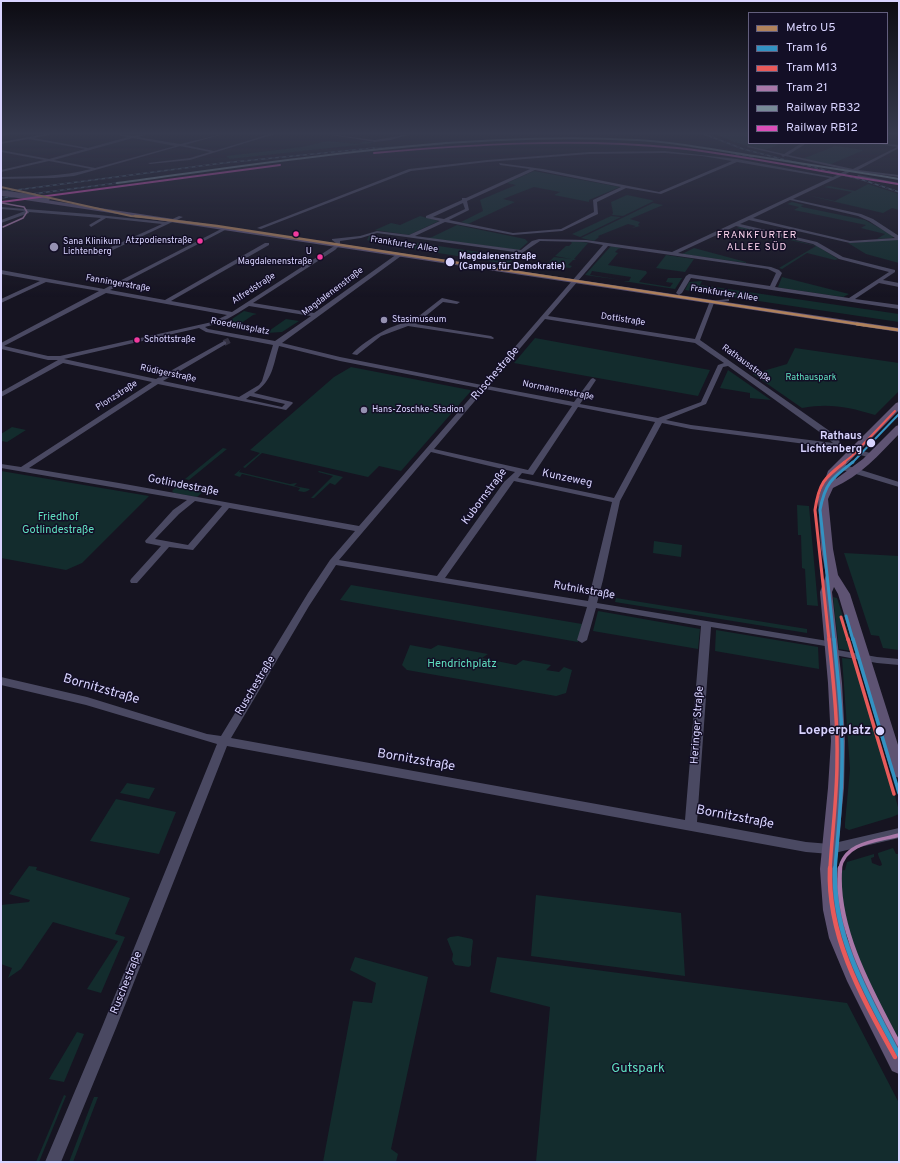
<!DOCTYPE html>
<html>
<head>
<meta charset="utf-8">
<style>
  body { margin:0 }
  #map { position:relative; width:900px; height:1163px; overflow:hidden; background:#161421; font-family:Overpass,sans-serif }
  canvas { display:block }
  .frame { position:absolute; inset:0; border:2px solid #d9d4ff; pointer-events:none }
  .legend { position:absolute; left:748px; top:12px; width:140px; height:132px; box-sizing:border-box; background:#130f26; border:1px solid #625e7d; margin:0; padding:5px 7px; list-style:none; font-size:12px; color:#d9d4ff }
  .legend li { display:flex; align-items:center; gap:8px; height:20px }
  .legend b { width:20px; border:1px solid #625e7d }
</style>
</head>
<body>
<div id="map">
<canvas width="900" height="1163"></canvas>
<div class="frame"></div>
<ul class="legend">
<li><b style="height:5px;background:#b0825c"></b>Metro U5</li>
<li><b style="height:5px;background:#3392c2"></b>Tram 16</li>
<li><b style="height:5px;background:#e85a5a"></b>Tram M13</li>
<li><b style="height:5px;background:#a877a8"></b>Tram 21</li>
<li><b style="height:5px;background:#778a97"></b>Railway RB32</li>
<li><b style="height:5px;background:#db4eb8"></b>Railway RB12</li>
</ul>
</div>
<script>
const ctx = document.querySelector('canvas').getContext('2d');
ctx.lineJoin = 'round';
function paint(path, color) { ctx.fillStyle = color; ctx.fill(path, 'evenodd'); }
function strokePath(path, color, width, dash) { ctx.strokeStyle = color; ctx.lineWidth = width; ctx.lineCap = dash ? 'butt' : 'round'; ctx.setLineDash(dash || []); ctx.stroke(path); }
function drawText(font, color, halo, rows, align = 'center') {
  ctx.font = font + ' Overpass,sans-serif'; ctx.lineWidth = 3; ctx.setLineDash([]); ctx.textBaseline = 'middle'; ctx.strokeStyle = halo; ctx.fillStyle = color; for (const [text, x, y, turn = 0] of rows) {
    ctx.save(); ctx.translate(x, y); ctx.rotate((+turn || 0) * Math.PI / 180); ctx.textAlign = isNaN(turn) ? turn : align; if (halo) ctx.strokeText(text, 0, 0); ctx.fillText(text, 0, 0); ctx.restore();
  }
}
paint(new Path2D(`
  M715 134H749V143H782L763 151 734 142Z
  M327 141 358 144 365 141 375 143 230 159 226 156 302 147Z
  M835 146 864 150 829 165 802 159Z
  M534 171 620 187 589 200V202L554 195 560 192 534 187 503 199 515 202 468 224 461 222 483 211 480 200 516 185 507 183Z
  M868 184 899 194V210L892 208 883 213 806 195 835 201 852 192 824 187 829 186 855 191Z
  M627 195 651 200 654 201 623 216 612 215 613 213 611 202Z
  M792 202 804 205 801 206 802 207 865 220 894 236 892 238 877 239 885 234 861 228 866 225 794 210 799 207 787 204Z
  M653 203 663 205 630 219 640 222 638 225 640 226 632 228 636 226 628 224 598 236 599 237 594 241 581 238Z
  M420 216 439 221 409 235 375 230 391 223 400 225Z
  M611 216 621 217 580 237 572 234Z
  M457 225 525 239 528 242 519 250 427 238 432 237Z
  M741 226 817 246 838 259 835 260 807 253 782 269 779 268 816 246 737 228Z
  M369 236 507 256 511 253 518 255 508 264 375 243 367 240Z
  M899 239V263L866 254 848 243Z
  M570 241 592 243H588L574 259 576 260H573L568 265 572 266 570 268 546 265 554 257 571 259 555 256 566 246H569L572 243Z
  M611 246 622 248 618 249 615 252 618 253 608 265 646 271 647 273 639 282 670 287 673 283 666 282 668 278H682L675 289 623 281H629L631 277 592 271 590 275 622 280 585 275Z
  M694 248 746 262V263L682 254Z
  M666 255 694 259 685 272 656 268Z
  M782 277 849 294 843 297 781 288 778 287Z
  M702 281 700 285 899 314V322L685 290 689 282Z
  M244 311 257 314 253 315 240 324 242 326 239 328 223 325Z
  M286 319 299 321 282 332 266 333Z
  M535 338 710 370 698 396 514 363Z
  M795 348 899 363V391L875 415C848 407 830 403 802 408L753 374 787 364Z
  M351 367 470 390 471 391 401 471 379 466 368 477 262 453 245 468 243 467 260 453 250 450 334 377Z
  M728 370 771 400 750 398V393L720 388Z
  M12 427 26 430 7 442 1 441V434Z
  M223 448 227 449 189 480 185 479Z
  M241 469 239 472 290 484 297 483 294 486 310 489C306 493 303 492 298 491L300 488 242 474 240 477 234 475Z
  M1 471 149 496 82 563 66 570 1 558Z
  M319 471 343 477 335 485 330 483 314 498H311L333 476 318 472Z
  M179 484 205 490 197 497 174 493 172 491Z
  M797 505 809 506 818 606 807 605 805 569 802 568 801 535H798Z
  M654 541 682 545 681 557 653 553Z
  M844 553 899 556V650L883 648 879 636 871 635Z
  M351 585 582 624 578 642 340 600Z
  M833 597 837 598 854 650 852 651 839 649Z
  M616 598 807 629V633L615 602Z
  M598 611 700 629 698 649 593 631Z
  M716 630 818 647 819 669 715 651Z
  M410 645 431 649 438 645 488 654 482 658 516 665 523 660 551 665 546 670 559 672 564 667 572 670 566 693 556 696 407 670 402 665Z
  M842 658 852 659 855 661 880 739 899 811V814L892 817 849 830 845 828V823L850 769Z
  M127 783 155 788 149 799 120 793Z
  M116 799 176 812 159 854 90 841Z
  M893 848 896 854H899V1047C871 992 834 935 839 871L845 870 847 862 874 854V857L871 858 872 863 880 866 882 865C881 860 878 857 878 853Z
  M29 866 37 867 36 870 130 898 115 934 125 937 101 993 87 989 118 941 53 922 21 969 8 978 12 968 1 964V905L29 902 30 900 9 894Z
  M536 895 681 913 685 976 531 956Z
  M458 936 472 939 473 941 471 957V965L469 967 455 965 452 960 453 954 447 939 450 937Z
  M355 957 428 977 391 1149 398 1154 396 1162H323L353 1001 372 1003 376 983 350 970Z
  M497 957 847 1003 899 1103V1162H536L550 1007 490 992Z
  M77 1032 84 1034 64 1082 49 1079Z
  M64 1095 66 1096 39 1162H36Z
  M94 1097H98L73 1162H69Z`), '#132c2d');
strokePath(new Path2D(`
  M224 343 230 340`), '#333142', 6, [6, 3.5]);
paint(new Path2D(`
  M1 134H9L1 136Z
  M46 134H52L34 138 88 148 128 137 115 134 133 136 146 134 138 137 180 144 223 134 185 145 214 151 270 134H275L190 160 150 164 148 163 190 158 210 152 180 146 74 176 54 178 1 179V177C32 176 62 177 91 169L49 161 1 172V170L44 160 1 152V150L49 159 85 149 28 139 1 144V142ZM133 138 175 146 95 168 54 160Z
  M326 134 375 140 410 134 391 140 375 142Z
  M802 143H807L788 155 853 169 897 147 873 143 899 145V148L858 170 899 175V177L852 171 793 199 861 214 873 219 899 236V240L850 243 749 220 740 224 817 242 843 257 895 270V272L883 280 899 283V287L879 283 855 299 899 305V309L691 278 682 293 679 295 676 293 686 276 689 274 770 286 776 273 768 269 608 246 548 316 695 339 710 301 729 299V301L714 303 700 340 831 432 839 439 840 445 874 454 875 456 871 458 836 448 691 429 662 423 620 501 603 580 597 603 834 642 836 644 831 647 711 627 697 822 806 842 830 844 899 828V838L830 854 806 852 227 746 116 1028 61 1162H45L102 1027 217 744 86 705 1 685V677L87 697 207 734 221 736 308 593 330 560 355 531 229 508 193 550 169 547 137 583H131L130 581 131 579 161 546 146 543 145 541 173 510 187 500 1 468V464L21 467 152 382 63 363 1 397V392L58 360H48L1 349V343L99 291 46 282 1 303V299L40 281 1 274V270L104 289 225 227H227V229L110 290 165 300 265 243H269V245L171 301 232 312 331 248 336 245V243L332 240V239L360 236 377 231 409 235 440 221 426 218V216L462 200V198H466L530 169 500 165 499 163 543 169 659 192 732 161 702 156 665 153 589 154 487 162 411 171 261 229 257 228 409 169 487 160 589 152 665 151 737 159 833 177 847 170 785 156 783 157 781 155 747 147 749 146 784 154ZM737 162 830 178 672 252 586 240 539 239 532 241 521 250 415 236 445 222 513 235 562 231 598 214 597 202 626 188 661 194ZM535 170 621 187 593 200 594 212 561 229 513 233 449 220 469 210 467 201ZM790 200 858 216 869 221 895 238 850 241 753 218ZM463 203 465 209 463 210 444 219 433 217ZM736 226 813 244 839 259 889 272 849 298 775 287 782 273 779 270 771 267 678 253ZM377 233 522 253 540 241 586 242 603 245 482 385 340 357 282 343 401 256V254H397L314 313 253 303 335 250 340 245V241L361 238ZM106 293 227 315 212 322 60 356H48L4 346ZM249 306 311 316 275 341 208 329 205 327C222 323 235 315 249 306ZM545 319 695 343 724 363 718 365 701 402 658 418 580 404 596 380 593 378 591 379 574 402 488 386ZM199 328 206 332 273 345 262 381 259 385 239 397 163 381 226 344V342L224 341 156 379 64 359ZM279 346 340 361 479 388 359 526 119 483 29 468 158 384 286 410 293 403 292 402 254 393C273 381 273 365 279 346ZM728 366 825 436 833 443 691 425 666 420 706 404 723 367ZM485 389 572 406 528 470 434 449ZM250 396 285 404 282 407 246 399ZM578 407 655 422 614 498 518 478 522 473 533 475ZM431 452 515 472 504 482 437 576 339 560ZM514 481 612 502 588 601 445 578ZM195 501 222 506 188 545 155 539 179 514ZM336 565 587 607 577 640 582 643 587 640 596 608 701 626 685 820 231 738 309 606Z
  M858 175 899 183V185L857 177Z
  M1 207 89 214 166 222 179 216 183 217 100 256 97 254 98 253 162 224 106 218 91 227 89 225 101 218 29 212V213L1 223V220L25 211 1 209Z
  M442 298 460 302 457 304 443 302 416 324 491 336 494 338 493 339 408 326 381 336 357 355 352 354C362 343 395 321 410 323Z
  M836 464H842L899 482V487L836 468Z
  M832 649 877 657 899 659V665L877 663 829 654 827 652 829 650Z`), '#4a4962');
paint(new Path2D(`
  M27 197 899 328V332L25 200 24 199Z
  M899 402V410L837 474 836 479 863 459 896 426 899 425V434C879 455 860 476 833 488L828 499 833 549 838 575 850 594 899 748V778L894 776 891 772 838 594 834 587 832 592 842 683 845 741 844 788 836 869 841 910 847 938 863 975 899 1044V1074L892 1071 847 981 829 938 823 910 820 869 828 788 831 741 828 683 820 592 826 575 821 549 818 499 828 471 896 403Z`), '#5e5373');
const rail = new Path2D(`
  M704 134 743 149 863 180 899 192
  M368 149 442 144
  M732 154 753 157
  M1 192 223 163 374 148
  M1 198 117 183`);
strokePath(rail, '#43596b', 1.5);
strokePath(rail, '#130f26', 1, [3.5]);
strokePath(new Path2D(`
  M1 193 47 199`), '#5e5373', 5.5);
strokePath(new Path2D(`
  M117 183C290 160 462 131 637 140 676 142 715 150 754 156 803 164 851 171 899 179`), '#778a97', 2);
strokePath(new Path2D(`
  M374 153C475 144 576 138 677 148 751 156 824 173 898 184
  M2 202 280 165`), '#db4eb8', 2);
strokePath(new Path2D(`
  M852 463 899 414`), '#3392c2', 2);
strokePath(new Path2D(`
  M846 616 853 640
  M834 640 820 510C825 483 832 478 853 462`), '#3392c2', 3);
strokePath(new Path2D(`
  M834 639C838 680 843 721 842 762 842 798 838 833 835 869
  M853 639 899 793`), '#3392c2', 3.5);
strokePath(new Path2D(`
  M835 868C832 936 868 997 899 1055`), '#3392c2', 4.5);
strokePath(new Path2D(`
  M843 463 852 456 895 411`), '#e85a5a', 2);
strokePath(new Path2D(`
  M841 617 848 640
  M829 640 815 510C819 483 824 478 845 462`), '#e85a5a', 3);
strokePath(new Path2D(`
  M829 639C833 680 838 721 837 762 837 798 832 833 830 869
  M848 639 894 794`), '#e85a5a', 3.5);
strokePath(new Path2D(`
  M830 868C827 937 863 999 895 1057`), '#e85a5a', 4.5);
strokePath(new Path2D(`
  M2 203 24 207 27 212 23 218 3 227`), '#a877a8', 1.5);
strokePath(new Path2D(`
  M840 869C844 842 878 841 899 835`), '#a877a8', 3.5);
strokePath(new Path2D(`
  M840 868C835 928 872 993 899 1044`), '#a877a8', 4.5);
strokePath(new Path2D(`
  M1 187 131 216 144 217`), '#b0825c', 2);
strokePath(new Path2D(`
  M135 216 217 226 864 325`), '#b0825c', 2.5);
strokePath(new Path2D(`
  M857 324 899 330`), '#b0825c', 3);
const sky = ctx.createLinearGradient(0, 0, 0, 297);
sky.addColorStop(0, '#0c0b12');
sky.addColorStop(0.45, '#363a4e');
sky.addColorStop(1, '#363a4e00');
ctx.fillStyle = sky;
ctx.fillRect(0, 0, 900, 297);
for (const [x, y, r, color] of [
  [296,234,3.5,"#f13a9d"],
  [200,241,3.5,"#f13a9d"],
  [54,247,5,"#9591b1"],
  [320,257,3.5,"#f13a9d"],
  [450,262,5,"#d9d4ff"],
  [384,320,4,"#9591b1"],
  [137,340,3.5,"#f13a9d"],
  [364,410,4,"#9591b1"],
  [871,443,5,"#d9d4ff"],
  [880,731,5,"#d9d4ff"]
]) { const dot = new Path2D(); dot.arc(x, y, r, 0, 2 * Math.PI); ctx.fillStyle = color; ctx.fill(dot); strokePath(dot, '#130f26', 1.5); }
drawText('9px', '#d9d4ff', '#130f26', [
  ["Atzpodienstraße",192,241],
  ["U",312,252],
  ["Magdalenenstraße",312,262],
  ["Schottstraße",144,340,"left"]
], 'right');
drawText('9px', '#d9d4ff', '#130f26', [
  ["Sana Klinikum",63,242],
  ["Lichtenberg",63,252],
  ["Stasimuseum",392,320],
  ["Hans-Zoschke-Stadion",372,410]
], 'left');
drawText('9px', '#d9d4ff', '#130f26', [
  ["Frankfurter Allee",404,245,9],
  ["Fanningerstraße",118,284,10],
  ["Alfredstraße",254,289,-33],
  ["Magdalenenstraße",333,292,-37],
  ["Frankfurter Allee",724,294,9],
  ["Dottistraße",623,320,9],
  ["Roedeliusplatz",240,327,11],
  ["Rathausstraße",746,364,36],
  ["Rüdigerstraße",168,374,12],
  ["Normannenstraße",558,391,11],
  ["Plonzstraße",117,396,-33]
]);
drawText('bold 9px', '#d9d4ff', '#130f26', [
  ["Magdalenenstraße",459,257],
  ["(Campus für Demokratie)",459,267]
], 'left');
drawText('9px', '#5fe0c0', '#130f26', [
  ["Rathauspark",811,378]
]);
ctx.letterSpacing = '1px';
drawText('10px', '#ffd6f0', '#130f26', [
  ["FRANKFURTER",757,236],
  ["ALLEE SÜD",757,248]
]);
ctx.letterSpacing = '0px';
drawText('11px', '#d9d4ff', '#130f26', [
  ["Ruschestraße",496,374,-49],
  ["Kunzeweg",567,479,12],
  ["Gotlindestraße",183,486,11],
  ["Kubornstraße",485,497,-53],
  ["Rutnikstraße",584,591,10],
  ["Ruschestraße",256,686,-59],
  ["Heringer Straße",698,725,-86],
  ["Ruschestraße",127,983,-68]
]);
drawText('bold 11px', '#d9d4ff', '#130f26', [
  ["Rathaus",862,437],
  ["Lichtenberg",862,450]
], 'right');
drawText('11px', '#5fe0c0', '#130f26', [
  ["Friedhof",58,518],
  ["Gotlindestraße",58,531],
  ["Hendrichplatz",462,665]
]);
drawText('13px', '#d9d4ff', '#130f26', [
  ["Bornitzstraße",101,690,16],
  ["Bornitzstraße",416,761,10],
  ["Bornitzstraße",735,818,11]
]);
drawText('bold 13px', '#d9d4ff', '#130f26', [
  ["Loeperplatz",871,731]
], 'right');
drawText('13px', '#5fe0c0', '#130f26', [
  ["Gutspark",638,1069]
]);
</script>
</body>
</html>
